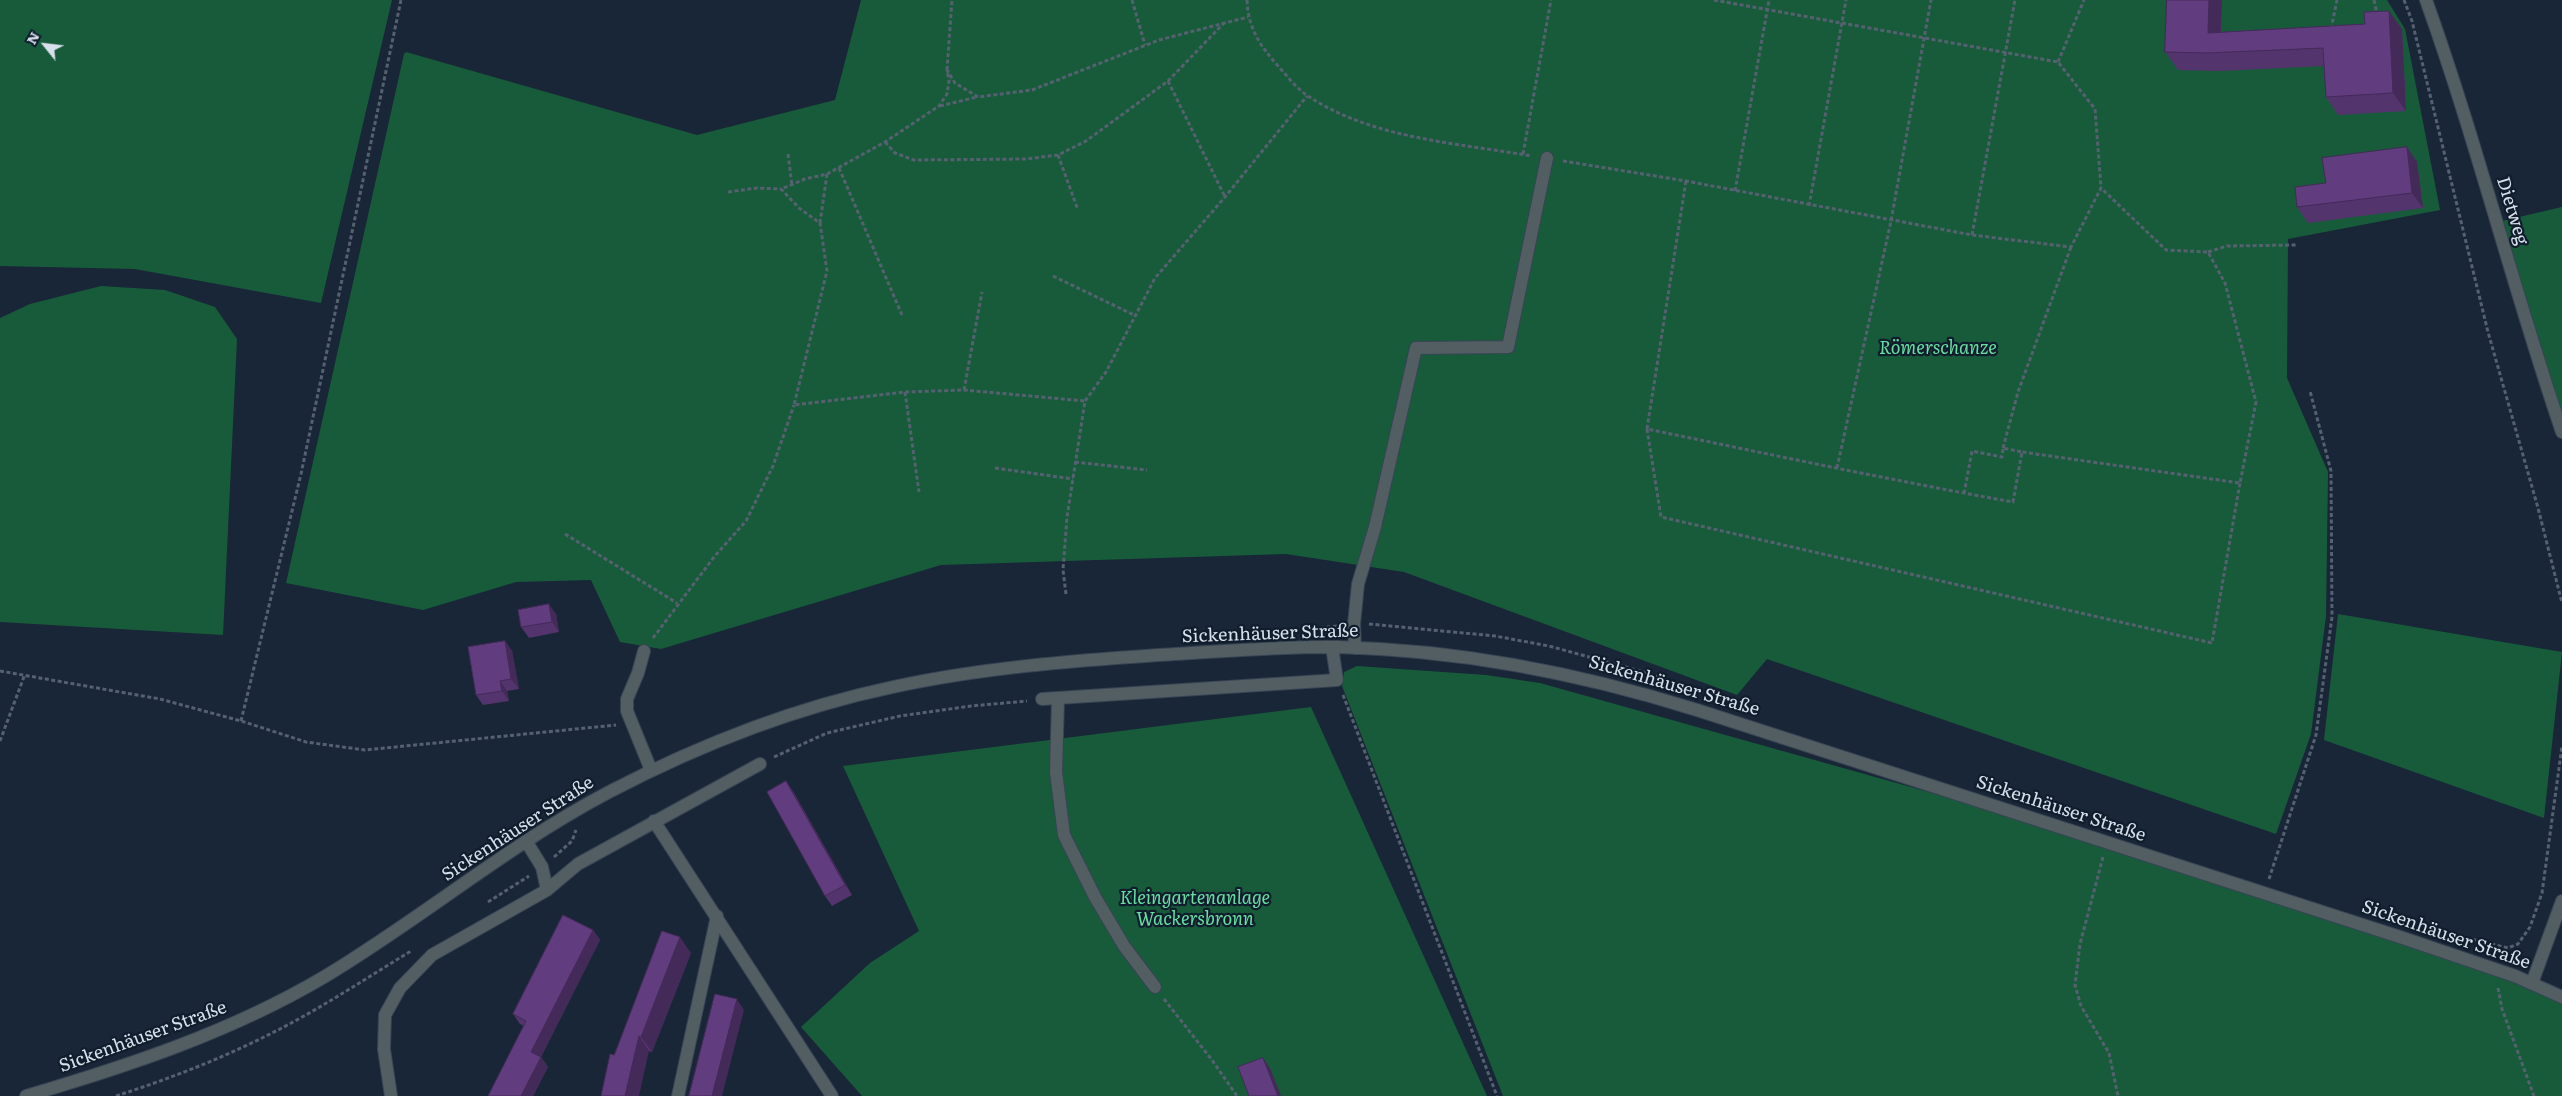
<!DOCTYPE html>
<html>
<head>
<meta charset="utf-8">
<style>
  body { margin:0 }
  #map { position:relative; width:2562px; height:1096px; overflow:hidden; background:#192637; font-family:Literata,serif }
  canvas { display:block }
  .north { position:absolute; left:20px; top:20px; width:50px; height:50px; -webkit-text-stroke:4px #101d2d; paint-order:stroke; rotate:299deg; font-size:14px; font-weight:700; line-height:20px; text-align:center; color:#d7e0eb }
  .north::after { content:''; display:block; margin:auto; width:18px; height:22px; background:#d7e0eb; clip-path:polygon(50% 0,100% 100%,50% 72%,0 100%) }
</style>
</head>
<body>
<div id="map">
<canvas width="2562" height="1096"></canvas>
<div class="north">N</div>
</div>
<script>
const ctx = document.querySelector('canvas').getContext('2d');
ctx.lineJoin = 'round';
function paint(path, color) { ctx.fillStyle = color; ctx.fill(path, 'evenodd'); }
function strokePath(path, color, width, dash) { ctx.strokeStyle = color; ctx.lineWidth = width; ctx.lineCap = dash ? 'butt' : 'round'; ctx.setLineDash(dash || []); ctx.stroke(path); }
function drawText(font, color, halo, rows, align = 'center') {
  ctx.font = font + ' Literata,serif'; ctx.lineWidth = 4.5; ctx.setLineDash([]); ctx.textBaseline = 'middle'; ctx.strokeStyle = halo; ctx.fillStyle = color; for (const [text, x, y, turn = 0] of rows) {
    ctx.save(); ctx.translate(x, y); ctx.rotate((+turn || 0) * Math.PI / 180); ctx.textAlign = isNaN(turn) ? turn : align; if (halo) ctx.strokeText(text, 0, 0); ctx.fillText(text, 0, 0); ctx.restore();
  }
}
paint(new Path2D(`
  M0 0H392L321 303 135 269 0 266Z
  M861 0H2387L2405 29 2440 210 2288 239 2287 378 2328 472 2326 616 2311 734 2276 834 1767 659 1737 695 1404 572 1286 554 941 565 661 649 620 642 591 580 516 582 423 610 286 583 404 54 406 52 697 135 835 100Z
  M2562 207V429L2502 221Z
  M101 286 165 290 215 307 237 339 223 635 0 622V318L30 304Z
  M2338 614 2562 652 2544 818 2324 740Z
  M1357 666 1486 675 1540 683 2107 842 2562 997V1096H1503L1342 686 1344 672Z
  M1311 707 1487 1096H862L801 1027 870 963 919 931 843 766Z`), '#185b3b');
const minor = new Path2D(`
  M2426 0C2477 142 2513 289 2562 432
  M1355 648 1354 624 1358 584 1375 527 1416 348 1508 347 1547 158
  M644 651 638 673 627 699V711L651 770
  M1042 699 1337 680 1332 647
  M1058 699 1056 772 1064 835 1095 897 1124 946 1155 987
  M654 821 832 1096
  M547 890 578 864 760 764
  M2532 983 2562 901
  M26 1096C128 1066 231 1032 324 977 421 919 508 845 609 792 699 745 793 708 893 687 980 668 1070 661 1159 655 1218 652 1278 646 1337 647 1461 650 1579 673 1697 710L2400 937 2515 976 2562 997
  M391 1096 384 1049 385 1015 400 988 432 955 547 890 542 867 526 841
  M678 1096 717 916`);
strokePath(minor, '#374454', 14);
strokePath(new Path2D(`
  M1132 0 1145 45
  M1247 0C1248 28 1260 46 1279 67 1288 77 1297 89 1308 96 1373 139 1457 143 1532 156
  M1714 0 2058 62 2095 109 2101 188
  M2374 0 2377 14
  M2404 0 2412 21 2488 332 2538 508 2562 603
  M2331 29 2337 0
  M2058 62 2084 0
  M947 70 952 0
  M1168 81 1225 197
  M940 106 977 97
  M885 142 895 153 914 160 1026 159 1058 155 1086 141 1168 81 1224 23
  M788 154 792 185
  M1523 154 1551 0
  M1058 155 1078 210
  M1563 161 1686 181 1972 235 2071 247 2101 188 2166 250 2208 252 2225 283 2256 402 2240 483 2022 452
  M839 168 902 315
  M827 174 885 142 939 106 947 94 949 81 947 70 955 83 978 97 1032 90 1159 40 1248 17
  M1686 181 1647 429C1768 454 1890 480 2013 502L2022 452 2003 448 2002 457 1972 451 1964 494
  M1735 191 1769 0
  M728 192 757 188 781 189
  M1809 206 1846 0
  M820 223 827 174 805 179 781 189 799 208 820 223 827 271 794 405 905 392 964 390 1085 401
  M1972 235 2015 0
  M2208 252 2227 246 2297 245
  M1053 276 1134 315
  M964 390 982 292
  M905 392 919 492
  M1647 429 1661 517 2212 643 2240 483
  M2003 448 2018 392 2071 247
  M1075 462 1147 470
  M995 468 1073 479
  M1837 468 1891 221 1931 0
  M565 534 677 603
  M1066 594 1063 570 1067 517 1085 401 1106 372 1155 278 1225 197 1307 96
  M1369 624 1495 636 1549 646 1640 671 1721 698
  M1307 629 1338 626
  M653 638 714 557 746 521 773 466 794 405
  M0 671 160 699 241 721 306 742 365 750 616 725
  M1343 695 1497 1096
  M241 721 301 474 401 0
  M0 741 25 674
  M774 757 827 733 900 716 971 706 1027 701
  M554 857 572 841 576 830
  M2103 857 2080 944 2075 985 2081 1006 2109 1053 2118 1096
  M2269 879 2316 735 2332 617 2331 471 2310 391
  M488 902 529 876
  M2447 933 2508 948 2518 944 2530 927 2542 893 2562 746
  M2498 988 2502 1009 2534 1096
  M1164 999 1212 1060 1237 1096
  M116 1096C169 1079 223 1058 272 1033 320 1009 365 979 411 951`), '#556170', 3, [4, 2.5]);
strokePath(minor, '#535e63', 12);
paint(new Path2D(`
  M2167 0H2222L2221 32 2365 24 2389 11 2402 29 2406 111 2338 115 2326 97 2324 66 2220 71 2178 70 2165 52Z
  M2407 147 2417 162 2423 208 2308 223 2297 207 2326 183Z
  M556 614 559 632 529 638 521 627Z
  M505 641 512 651 519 689 507 691 509 701 483 705 476 695Z
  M793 791 852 895 832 906 825 896Z
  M593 930 600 940 541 1057 548 1067 533 1096H488L524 1026 520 1024 513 1014Z
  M691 953 652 1052 649 1051 614 1055Z`), '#53346c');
paint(new Path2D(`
  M2209 0H2222L2220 51 2208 33Z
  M2389 11 2402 29 2406 111 2393 93Z
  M2407 147 2417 162 2423 208 2412 193Z
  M549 604 556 614 559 632 552 622Z
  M505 641 512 651 519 689 511 679Z
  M500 681 507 691 509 701 502 691Z
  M786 781 793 791 852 895 845 885Z
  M593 930 600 940 538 1062 531 1052Z
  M680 937 691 953 652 1052 641 1037Z
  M737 999 744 1010 722 1096H712Z
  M639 1036 649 1051 639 1096H625Z
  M541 1057 548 1067 533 1096H521Z
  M1263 1058 1270 1068 1281 1096H1278Z`), '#442a58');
const building = new Path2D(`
  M2167 0H2209L2208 33 2365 24 2364 12 2389 11 2393 93 2326 97 2323 48 2207 53 2165 52Z
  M2407 147 2412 193 2297 207 2295 187 2326 183 2322 158Z
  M549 604 552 622 521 627 518 610Z
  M505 641 511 679 500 681 502 691 476 695 468 647Z
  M786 781 845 885 825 896 767 792Z
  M563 915 593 930 531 1052 541 1057 521 1096H488L526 1021 513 1014Z
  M662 931 680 937 641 1037 639 1036 625 1096H601L610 1054 614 1055Z
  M715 994 737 999 712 1096H689Z
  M1263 1058 1278 1096H1249L1238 1067Z`);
paint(building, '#613c7e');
strokePath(building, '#442a58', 1);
drawText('18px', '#d7e0eb', '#101d2d', [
  ["Dietweg",2512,211,73],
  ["Sickenhäuser Straße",1270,634,-2],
  ["Sickenhäuser Straße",1674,686,16],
  ["Sickenhäuser Straße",2061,809,18],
  ["Sickenhäuser Straße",518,829,-33],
  ["Sickenhäuser Straße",2446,935,19],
  ["Sickenhäuser Straße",143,1037,-20]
]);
drawText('italic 18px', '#68dfa0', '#101d2d', [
  ["Römerschanze",1938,349],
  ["Kleingartenanlage",1195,899],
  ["Wackersbronn",1195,920]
]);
</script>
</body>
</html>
